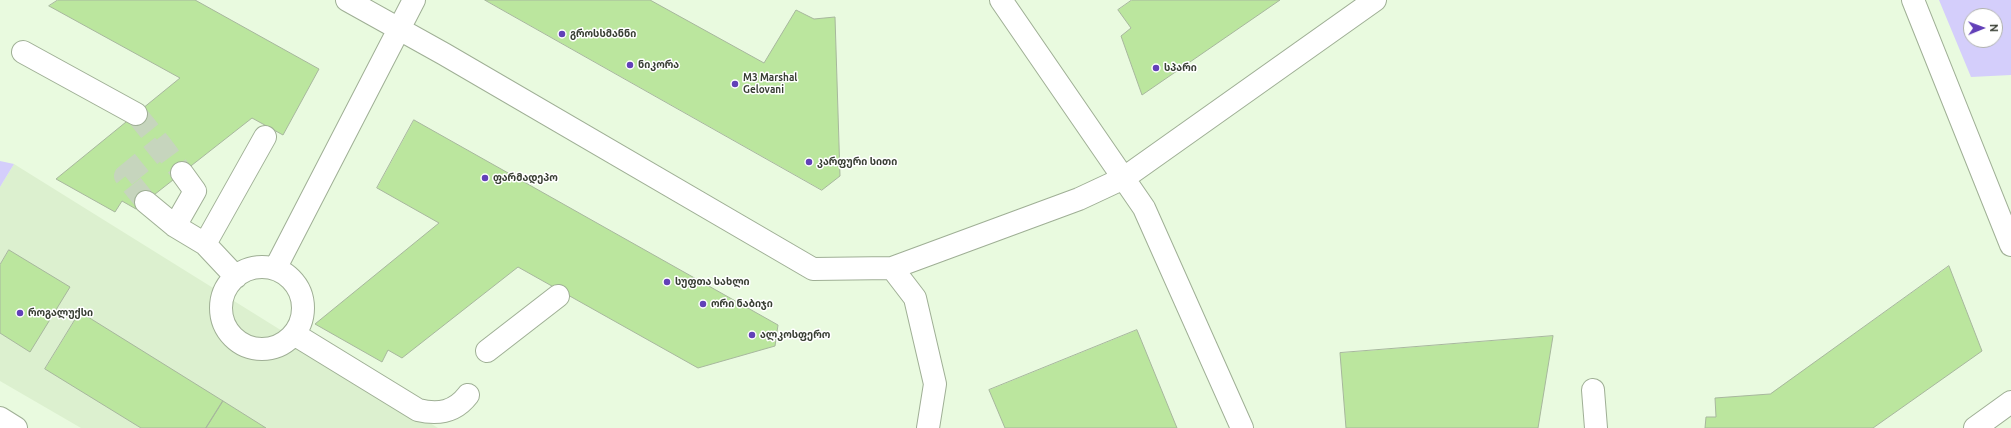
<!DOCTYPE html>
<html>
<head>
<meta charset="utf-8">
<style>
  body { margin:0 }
  #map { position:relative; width:2011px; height:428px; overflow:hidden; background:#e9fadf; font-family:Ubuntu,sans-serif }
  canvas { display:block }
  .north { position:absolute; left:1963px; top:8px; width:40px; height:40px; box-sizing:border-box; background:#fff; border:1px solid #b0b2ae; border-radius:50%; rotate:89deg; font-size:11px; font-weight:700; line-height:16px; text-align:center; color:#393f34 }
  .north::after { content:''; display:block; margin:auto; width:14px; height:18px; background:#6240b8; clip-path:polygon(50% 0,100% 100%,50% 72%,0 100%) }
</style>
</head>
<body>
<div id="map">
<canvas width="2011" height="428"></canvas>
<div class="north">N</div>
</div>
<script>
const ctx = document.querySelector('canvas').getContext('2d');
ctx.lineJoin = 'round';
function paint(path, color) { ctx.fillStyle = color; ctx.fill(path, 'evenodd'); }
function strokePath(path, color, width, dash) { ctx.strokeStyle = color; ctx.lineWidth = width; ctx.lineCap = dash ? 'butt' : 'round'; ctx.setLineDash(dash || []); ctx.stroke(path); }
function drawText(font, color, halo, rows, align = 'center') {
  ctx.font = font + ' Ubuntu,"Noto Sans Georgian",sans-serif'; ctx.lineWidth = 3; ctx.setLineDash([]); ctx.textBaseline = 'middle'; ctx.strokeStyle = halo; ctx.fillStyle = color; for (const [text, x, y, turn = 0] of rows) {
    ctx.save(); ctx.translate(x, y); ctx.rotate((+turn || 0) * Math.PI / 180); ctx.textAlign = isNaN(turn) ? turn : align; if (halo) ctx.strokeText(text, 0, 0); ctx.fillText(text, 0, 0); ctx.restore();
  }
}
paint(new Path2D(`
  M14 164 438 428H81L0 381V187Z`), '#dcf0cf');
paint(new Path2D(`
  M1939 0H2011V75L1971 77ZM1971 16H1995V40H1971Z
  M0 161 14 164 0 187Z`), '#d4cefb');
const building = new Path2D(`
  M58 0H195L319 69 283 135 252 118 136 209 122 201 115 212 56 179 180 78 49 6Z
  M485 0H650L764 63 796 10 814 19 835 17 840 176 822 190Z
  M1132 0H1280L1142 95 1121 36 1131 28 1118 10Z
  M414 120 778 325 775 346 698 368 518 267 402 358 388 350 382 362 315 324 439 223 377 188Z
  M9 250 70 287 30 352 0 333V265Z
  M1949 266 1982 351 1873 428H1705L1706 417H1716L1715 398 1770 394Z
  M80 312 223 401 206 428H141L45 369Z
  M1137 330 1177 428H1005L989 390Z
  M1553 336 1538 428H1346L1340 353Z
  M223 401 266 428H206Z`);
paint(building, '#bbe69e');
strokePath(building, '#a7b79d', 1);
strokePath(new Path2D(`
  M136 114 162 146 182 173
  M146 202 125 176 162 146`), '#c6d5bd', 22, [22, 11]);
const minor = new Path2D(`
  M347 0 444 54 813 269 892 268 1079 199 1124 178 1375 0
  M1001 0 1144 208 1242 428
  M1913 0 2011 245
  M23 52 136 114
  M146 202 175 226 205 244 236 277
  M175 226 195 191 182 173
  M205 244 265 137
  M221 308a41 41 0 1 1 82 0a41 41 0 1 1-82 0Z
  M892 268 915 298 935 384 928 428
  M275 269 414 0
  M294 334 418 410C439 415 455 412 468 395
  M487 351 558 296
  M1593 390 1596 428
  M1975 428 2011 402`);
const major = new Path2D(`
  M0 418 16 428`);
strokePath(minor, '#9faf95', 24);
strokePath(major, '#9faf95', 24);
strokePath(minor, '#fff', 22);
strokePath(major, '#fff', 22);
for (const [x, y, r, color] of [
  [562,34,4,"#6240b8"],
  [630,65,4,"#6240b8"],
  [1156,68,4,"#6240b8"],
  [735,84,4,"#6240b8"],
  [809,162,4,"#6240b8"],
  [485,178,4,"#6240b8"],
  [667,282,4,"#6240b8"],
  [703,304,4,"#6240b8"],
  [20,313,4,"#6240b8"],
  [752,335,4,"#6240b8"]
]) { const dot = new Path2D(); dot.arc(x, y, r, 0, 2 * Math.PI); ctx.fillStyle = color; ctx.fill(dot); strokePath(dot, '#fff', 1.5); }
drawText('bold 10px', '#393f34', '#fff', [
  ["გროსსმანნი",570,34],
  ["ნიკორა",638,65],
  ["სპარი",1164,68],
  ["M3 Marshal",743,78],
  ["Gelovani",743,90],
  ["კარფური სითი",817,162],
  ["ფარმადეპო",493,178],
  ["სუფთა სახლი",675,282],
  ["ორი ნაბიჯი",711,304],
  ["როგალუქსი",28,313],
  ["ალკოსფერო",760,335]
], 'left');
</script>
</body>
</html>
